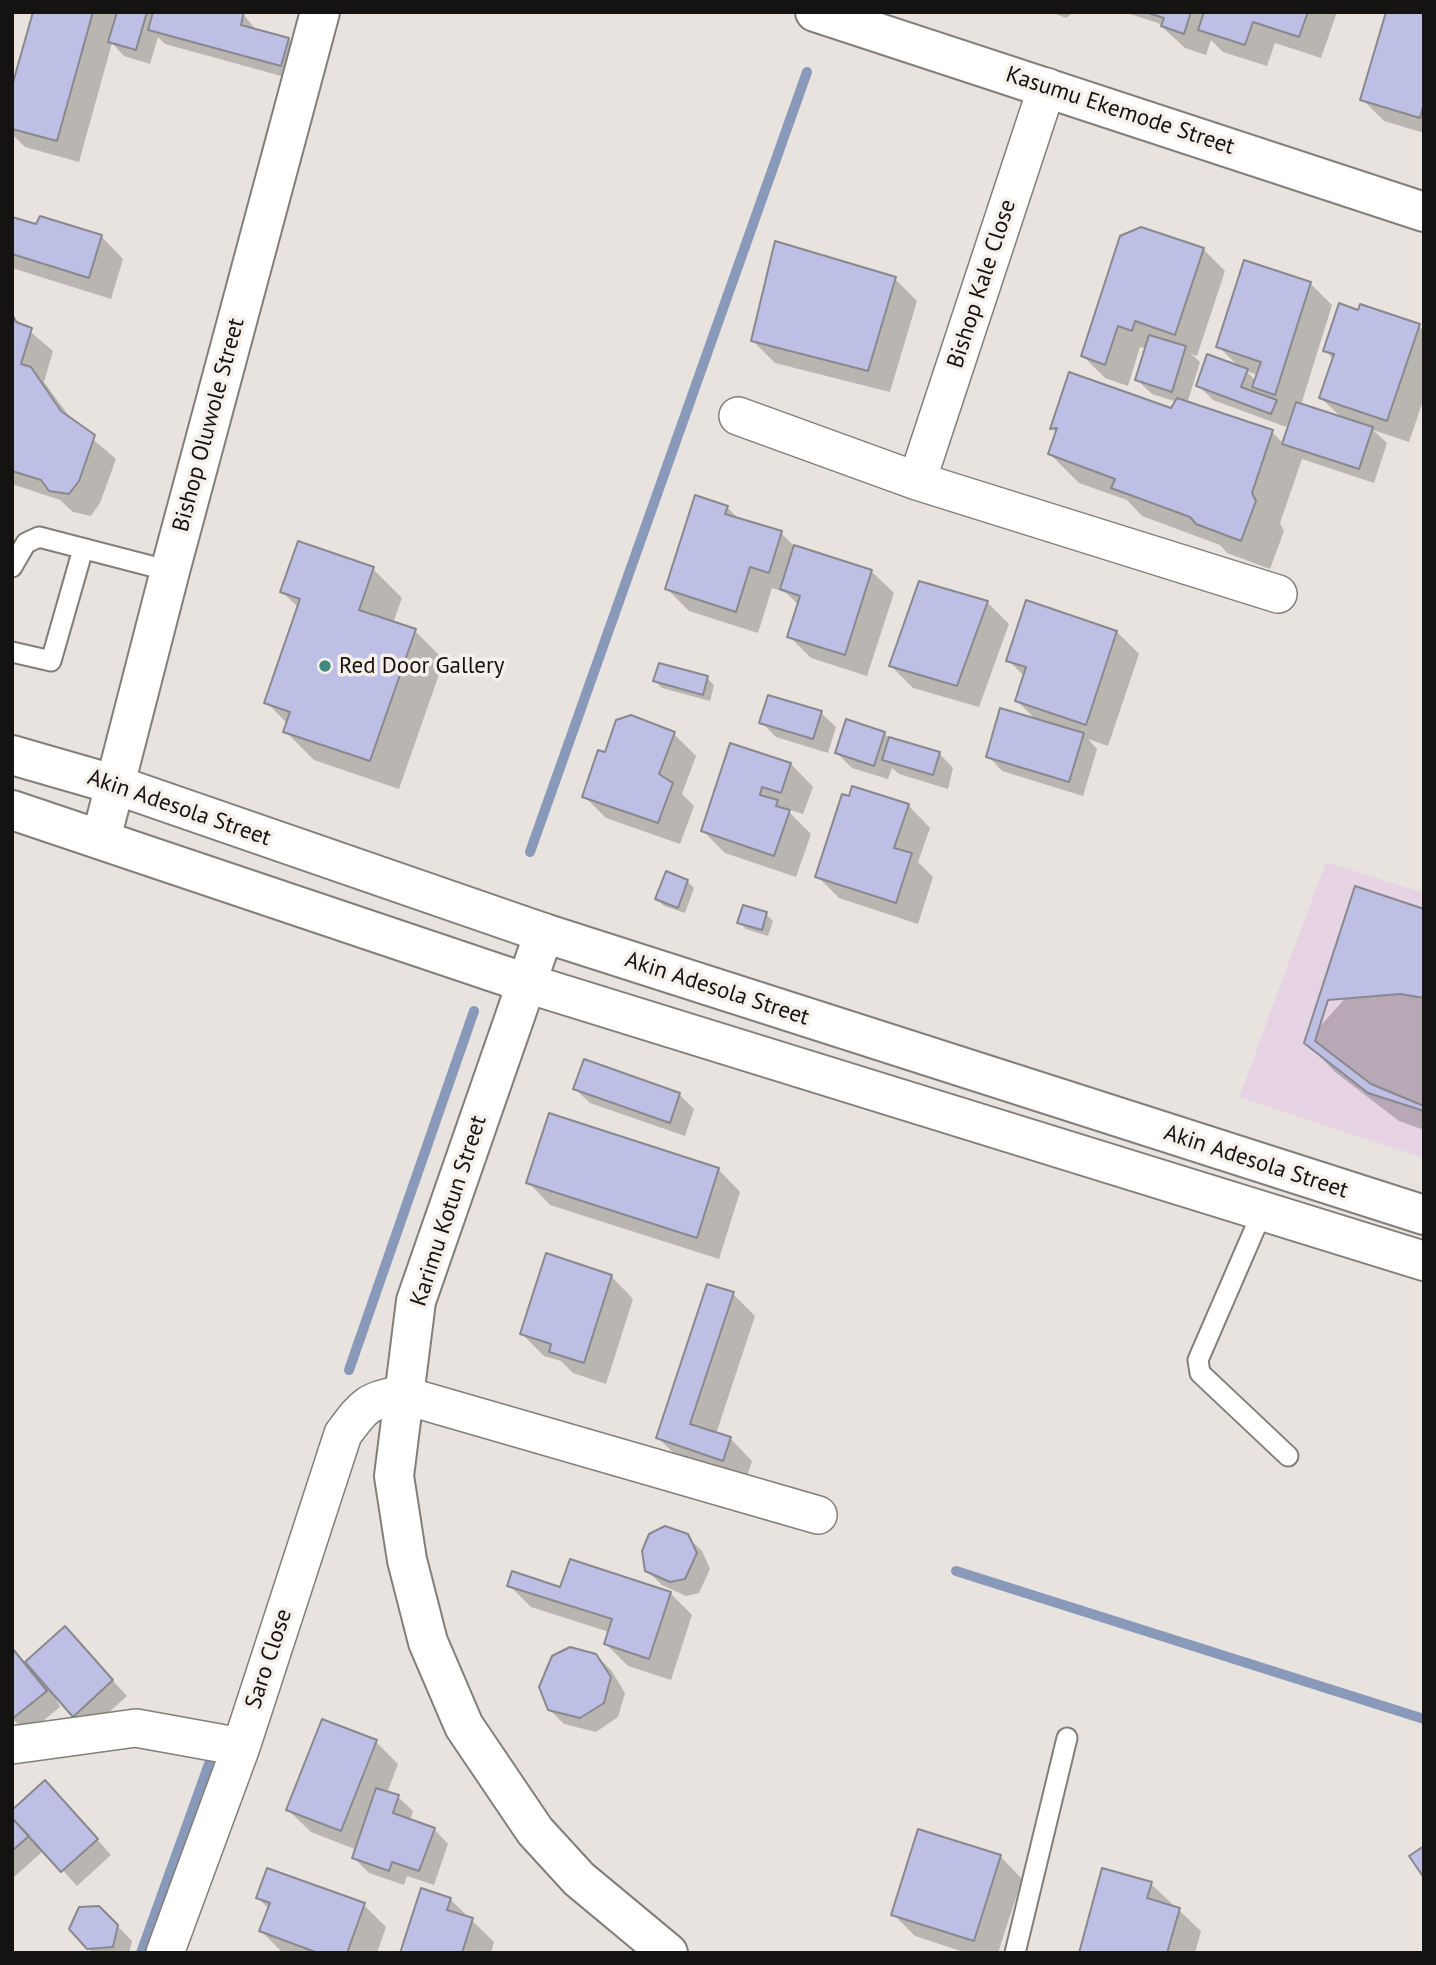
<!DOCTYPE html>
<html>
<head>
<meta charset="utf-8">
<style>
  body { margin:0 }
  #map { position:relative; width:1436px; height:1965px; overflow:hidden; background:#e8e3de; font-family:"PT Sans",sans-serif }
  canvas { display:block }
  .frame { position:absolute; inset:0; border:14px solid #151311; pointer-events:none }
</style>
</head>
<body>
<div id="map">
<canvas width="1436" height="1965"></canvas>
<div class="frame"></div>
</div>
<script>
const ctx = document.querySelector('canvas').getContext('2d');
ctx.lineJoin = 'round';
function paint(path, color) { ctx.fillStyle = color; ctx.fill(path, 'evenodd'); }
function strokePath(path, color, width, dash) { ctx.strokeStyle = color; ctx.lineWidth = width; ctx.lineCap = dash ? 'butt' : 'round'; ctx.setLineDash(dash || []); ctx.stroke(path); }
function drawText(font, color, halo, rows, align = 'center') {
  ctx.font = font + ' "PT Sans",sans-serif'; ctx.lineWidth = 7; ctx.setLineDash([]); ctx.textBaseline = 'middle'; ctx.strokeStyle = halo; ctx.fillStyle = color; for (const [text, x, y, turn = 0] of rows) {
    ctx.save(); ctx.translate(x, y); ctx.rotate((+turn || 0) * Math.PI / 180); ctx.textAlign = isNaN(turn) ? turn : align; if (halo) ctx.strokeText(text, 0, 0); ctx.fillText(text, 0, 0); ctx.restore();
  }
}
paint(new Path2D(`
  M1326 862 1424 893V1158L1239 1097Z`), '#e6d3e4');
paint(new Path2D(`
  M35 12 243 14 257 31 288 39 303 54 296 80 165 44 158 37 150 64 124 56 112 43 79 162 25 147 12 134V92Z
  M1050 12H1074L1066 18Z
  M1124 12H1337L1321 58 1275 43 1267 66 1223 52 1211 40 1206 55 1185 48 1158 23Z
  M1424 12V133L1384 121 1362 99Z
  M12 218 37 226 101 236 123 259 111 299 12 268Z
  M1203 249 1225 271 1197 356 1191 354 1200 362 1187 404 1272 432 1284 444 1292 421 1289 420 1286 427 1213 400 1198 385 1240 368 1218 346 1310 283 1332 305 1301 405 1343 419 1321 398 1334 360 1325 350 1359 312 1419 326 1424 331V398L1409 442 1373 430 1387 443 1374 483 1302 459 1280 523 1284 531 1270 569 1227 553 1220 545 1142 516 1127 500 1079 483 1050 454 1057 434 1052 428 1172 410 1177 402 1152 394 1137 380 1147 349 1140 347 1128 386 1105 378 1083 356ZM1246 371 1258 375 1256 381Z
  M895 279 917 301 890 392 775 363 753 341Z
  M12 316 53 351 44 382 74 423 116 459 100 503 91 516 73 512 60 500 12 484Z
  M727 507 740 520 781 533 795 547 871 571 894 593 867 676 811 658 789 636 799 605 786 593 772 588 758 633 689 611 667 589Z
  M373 569 402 598 393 623 415 631 444 660 399 789 314 760 285 731 288 724 266 702 299 608 282 592Z
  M987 602 1009 624 979 707 913 688 891 666Z
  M1117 632 1139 654 1108 746 1088 739 1097 749 1083 796 1002 771 988 756 1037 721 1017 701 1025 677 1008 660Z
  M707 678 714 685 710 701 662 688 655 681Z
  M821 713 836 727 828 753 776 737 761 722Z
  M884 733 890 739 939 753 953 768 948 789 899 774 892 768 888 779 852 768 837 753Z
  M674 734 696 756 682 794 694 806 680 844 606 818 584 796 606 754Z
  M731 745 791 764 813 787 803 814 785 808 811 834 796 877 725 853 703 831Z
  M908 805 930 828 918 862 933 877 918 924 839 898 817 876Z
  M687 881 694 888 685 913 664 906 657 899Z
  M1424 910V1130L1399 1121 1335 1072 1306 1042Z
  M766 914 773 921 768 936 746 929 739 922Z
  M575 1089 679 1094 694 1109 685 1136 590 1103Z
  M718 1169 740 1192 719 1259 550 1205 528 1182Z
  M611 1276 633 1299 606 1384 573 1373 561 1361 544 1356 522 1334Z
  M733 1294 755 1316 716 1434 730 1438 752 1461 745 1482 681 1460 658 1438Z
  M687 1536 702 1551 710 1569 699 1593 686 1596 662 1585 646 1570Z
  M509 1585 670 1593 692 1615 671 1680 628 1666 606 1644 609 1632 531 1607Z
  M64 1628 127 1696 89 1730 51 1689 60 1707 27 1734 15 1721 12 1723V1649L26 1664Z
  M596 1655 611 1670 625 1693 618 1717 596 1732 564 1724 549 1709Z
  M376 1742 398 1764 387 1793 398 1797 413 1811 410 1821 434 1829 448 1844 434 1885 407 1876 404 1885 369 1873 354 1858 357 1850 311 1832 288 1810Z
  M59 1797 111 1855 77 1886 44 1850 12 1879V1812Z
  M1000 1856 1022 1879 998 1953H967L915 1936 893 1914Z
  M1151 1884 1201 1931 1195 1953H1080Z
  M258 1898 364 1905 386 1927 377 1953H283L261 1931 269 1909Z
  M450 1899 494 1942 491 1953H402Z
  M99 1907 132 1941 129 1953H93L71 1928Z`), '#0003');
strokePath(new Path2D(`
  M530 852 807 72
  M349 1370 474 1011
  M956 1571 1424 1719
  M141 1953 209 1764`), '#8999ba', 10);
const building = new Path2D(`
  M33 12H93L57 141 12 129V86Z
  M117 12H147L136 50 108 42Z
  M153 12H244L241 25 289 38 281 66 148 30Z
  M1145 12H1191L1184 34 1161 26 1164 18Z
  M1204 12H1308L1299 37 1253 22 1245 45 1198 30Z
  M1386 12H1424V104L1420 118 1360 100Z
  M40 216 102 235 89 278 12 254V217L36 224Z
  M1141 227 1204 248 1175 335 1135 321 1132 331 1118 326 1105 365 1081 356 1120 236Z
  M775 241 896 277 868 371 751 341Z
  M1244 260 1311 282 1275 395 1252 387 1261 362 1216 347Z
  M1339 303 1358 310 1360 304 1420 324 1387 421 1319 398 1334 354 1323 351Z
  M12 314 16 322 32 328 21 364 31 367 61 411 95 435 79 481 69 494 49 491 41 480 12 471Z
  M1149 335 1186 346 1172 392 1135 380Z
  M1207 354 1248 369 1241 387 1277 400 1271 414 1196 386Z
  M1069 372 1171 408 1177 398 1273 430 1252 493 1256 501 1241 541 1196 524 1190 517 1111 488 1115 479 1048 454 1057 428 1050 429Z
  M1296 402 1373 427 1359 469 1282 444Z
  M695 495 728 506 725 514 782 531 769 573 750 567 736 612 665 589Z
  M298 541 374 567 359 610 416 629 370 761 283 732 290 712 264 703 300 599 280 592Z
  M794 545 872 570 845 655 787 637 800 596 780 589Z
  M919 581 988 601 957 686 889 666Z
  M1026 600 1117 631 1086 725 1015 701 1026 667 1006 661Z
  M659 663 708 676 703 695 653 681Z
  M768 695 822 711 813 739 759 723Z
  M1000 708 1084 733 1069 782 986 757Z
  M631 715 675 732 659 774 673 783 658 823 582 797 598 750 605 752 616 720Z
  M846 719 885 732 874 766 835 753Z
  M889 737 940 752 933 775 882 760Z
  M730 743 791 763 781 793 762 787 760 795 778 800 776 806 790 810 774 856 701 831Z
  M852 786 909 804 894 848 912 853 896 903 815 877 842 794 849 796Z
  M666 871 688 880 678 908 655 899Z
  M1355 886 1424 909V1111L1368 1093 1304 1043Z
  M743 905 767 912 762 930 737 923Z
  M1400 994 1424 998V1106L1371 1084 1315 1041 1328 1000Z
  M584 1059 680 1093 670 1123 573 1089Z
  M549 1113 719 1168 697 1238 526 1183Z
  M546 1253 612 1275 584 1363 549 1352 551 1344 520 1334Z
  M707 1284 734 1292 690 1424 731 1437 723 1461 656 1438Z
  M665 1526 688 1534 697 1553 685 1579 670 1582 645 1571 642 1551 649 1534Z
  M570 1559 671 1592 649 1659 604 1644 612 1619 507 1586 512 1571 560 1587Z
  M65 1626 113 1680 73 1717 25 1662Z
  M570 1647 596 1654 611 1677 604 1703 580 1718 548 1710 539 1687 552 1656Z
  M12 1648 47 1691 12 1719Z
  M322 1719 377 1740 341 1831 286 1810Z
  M45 1780 98 1839 61 1872 12 1818V1810Z
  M376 1788 399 1795 393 1813 435 1828 419 1871 392 1862 389 1871 352 1858Z
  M12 1818 29 1836 12 1851Z
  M918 1829 1001 1855 974 1941 891 1915Z
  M1424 1846V1878L1409 1856Z
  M267 1868 365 1903 347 1953H318L259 1931 270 1903 256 1898Z
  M1102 1868 1152 1882 1147 1898 1180 1908 1167 1953H1079Z
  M421 1888 451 1898 447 1910 473 1918 462 1953H400Z
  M99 1906 118 1925 113 1947 87 1949 69 1929 79 1907Z`);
paint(building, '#bdbfe4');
strokePath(building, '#88888e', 2);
const lane = new Path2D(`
  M12 567 26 543 39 537 170 571
  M12 652 51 661 83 549
  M1263 1210 1198 1360 1200 1373 1288 1456
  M1015 1953 1067 1738`);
const street = new Path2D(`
  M738 416 917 481 1278 594
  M917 481 1047 87
  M12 1745 136 1728 241 1747
  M165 1953 241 1747 343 1434C363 1407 368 1399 403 1395L818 1515`);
const secondary = new Path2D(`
  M815 12 1424 212
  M101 839 170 571 320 12
  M544 933 416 1301 394 1476 407 1560 428 1642 464 1726 535 1831 579 1879 668 1953`);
const primary = new Path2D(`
  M12 755 116 785 544 933 1424 1215
  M12 810 526 983 1424 1261`);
strokePath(lane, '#837e79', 23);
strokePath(street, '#837e79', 40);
strokePath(secondary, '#837e79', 42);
strokePath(primary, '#837e79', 42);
strokePath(lane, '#fff', 19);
strokePath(street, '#fff', 37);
strokePath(secondary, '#fff', 38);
strokePath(primary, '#fff', 38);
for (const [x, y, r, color] of [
  [325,666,7,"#44897e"]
]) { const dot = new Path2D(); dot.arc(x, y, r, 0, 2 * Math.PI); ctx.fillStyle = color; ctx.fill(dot); strokePath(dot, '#f6f0eb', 2.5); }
drawText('23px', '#151311', '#f6f0eb', [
  ["Kasumu Ekemode Street",1120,111,18],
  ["Bishop Kale Close",982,284,-72],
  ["Bishop Oluwole Street",209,425,-75],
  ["Akin Adesola Street",179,808,19],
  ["Akin Adesola Street",717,989,18],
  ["Akin Adesola Street",1256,1162,18],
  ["Karimu Kotun Street",449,1211,-72],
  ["Saro Close",269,1659,-72]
]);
drawText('23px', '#151311', '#f6f0eb', [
  ["Red Door Gallery",339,666]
], 'left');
</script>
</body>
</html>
